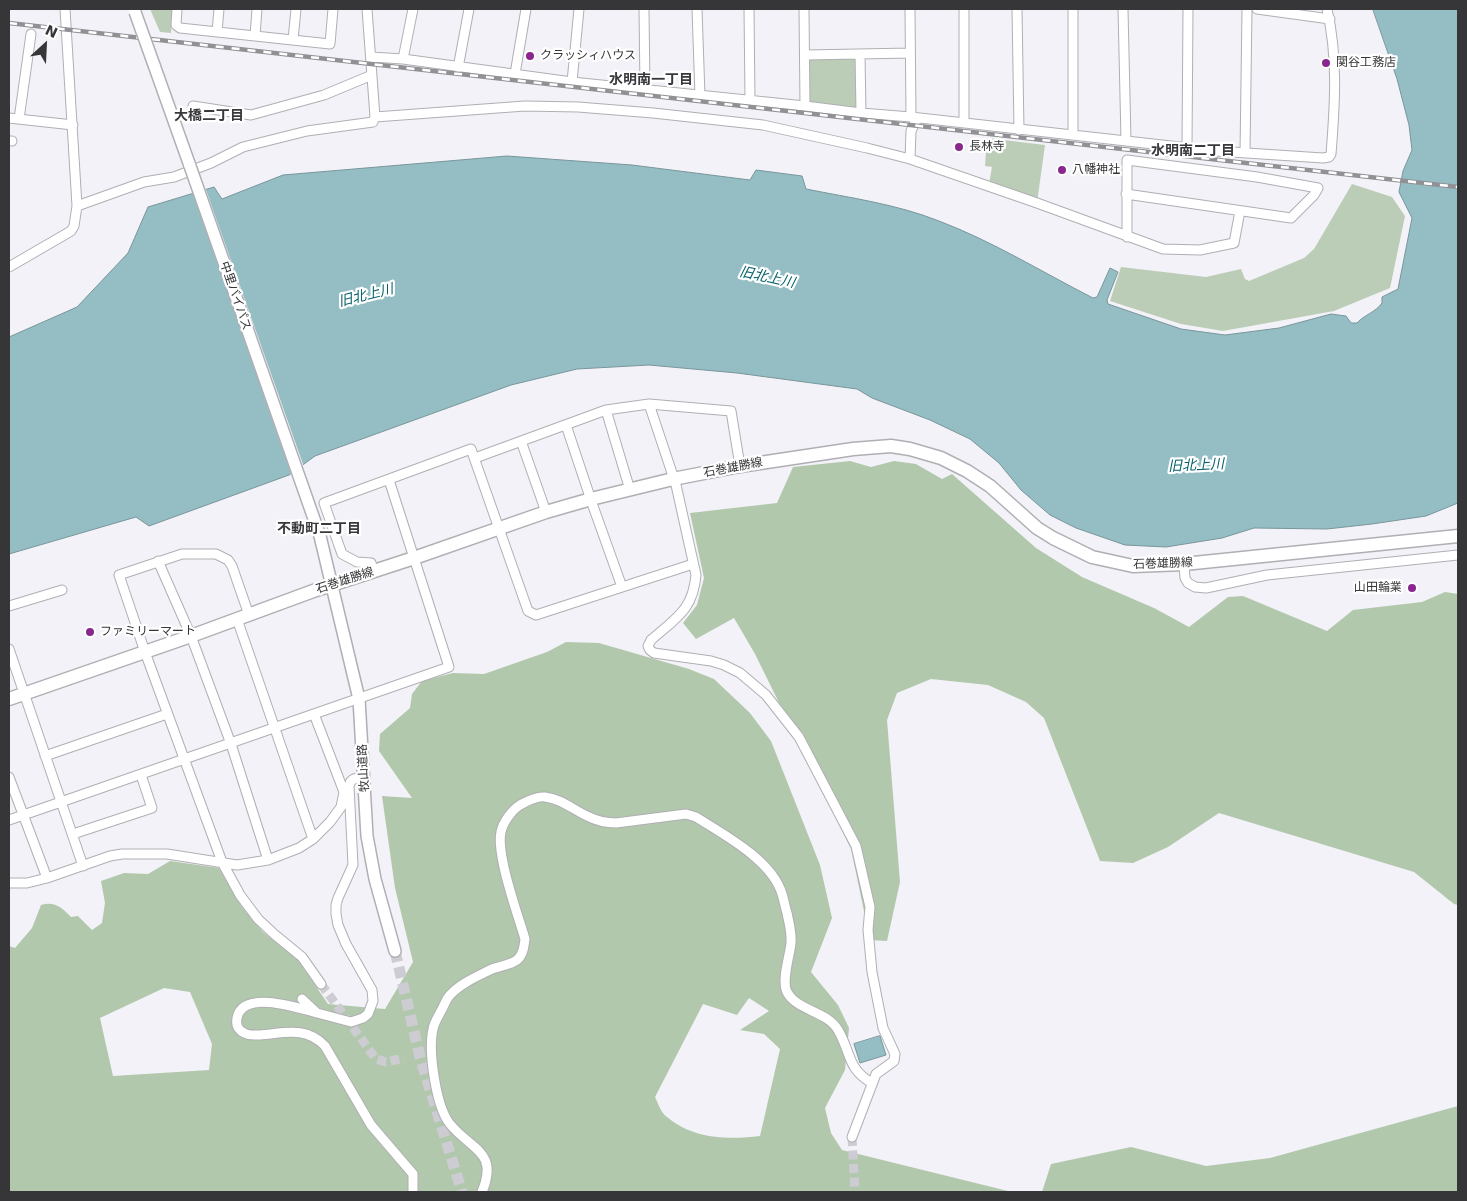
<!DOCTYPE html>
<html>
<head>
<meta charset="utf-8">
<style>
  body { margin:0 }
  #map { position:relative; width:1467px; height:1201px; overflow:hidden; background:#f3f2f8; font-family:"DejaVu Sans",sans-serif }
  canvas { display:block }
  .frame { position:absolute; inset:0; border:10px solid #363638; pointer-events:none }
  .north { position:absolute; left:20px; top:20px; width:50px; height:50px; -webkit-text-stroke:4px #fff; paint-order:stroke; rotate:25deg; font-size:14px; font-weight:700; line-height:20px; text-align:center; color:#363638 }
  .north::after { content:''; display:block; margin:auto; width:18px; height:22px; background:#363638; clip-path:polygon(50% 0,100% 100%,50% 72%,0 100%) }
</style>
</head>
<body>
<div id="map">
<canvas width="1467" height="1201"></canvas>
<div class="frame"></div>
<div class="north">N</div>
</div>
<script>
const ctx = document.querySelector('canvas').getContext('2d');
ctx.lineJoin = 'round';
function paint(path, color) { ctx.fillStyle = color; ctx.fill(path, 'evenodd'); }
function strokePath(path, color, width, dash) { ctx.strokeStyle = color; ctx.lineWidth = width; ctx.lineCap = dash ? 'butt' : 'round'; ctx.setLineDash(dash || []); ctx.stroke(path); }
function drawText(font, color, halo, rows, align = 'center') {
  ctx.font = font + ' "DejaVu Sans","Noto Sans JP",sans-serif'; ctx.lineWidth = 4.5; ctx.setLineDash([]); ctx.textBaseline = 'middle'; ctx.strokeStyle = halo; ctx.fillStyle = color; for (const [text, x, y, turn = 0] of rows) {
    ctx.save(); ctx.translate(x, y); ctx.rotate((+turn || 0) * Math.PI / 180); ctx.textAlign = isNaN(turn) ? turn : align; if (halo) ctx.strokeText(text, 0, 0); ctx.fillText(text, 0, 0); ctx.restore();
  }
}
paint(new Path2D(`
  M150 9H173L171 33 160 32Z
  M809 56 857 57 858 108 809 104Z
  M987 138 1045 145 1037 203 989 184 992 167 985 166Z
  M1352 184 1392 197 1405 216 1390 288 1334 311 1223 331 1181 324 1110 301 1121 267 1206 277 1241 269 1245 279 1249 281 1304 258 1314 249Z`), '#bccdb7');
paint(new Path2D(`
  M850 461 871 467 894 461 916 464 942 479 952 474 1036 548 1082 577 1154 608 1189 627 1228 597 1243 596 1327 631 1353 610 1422 602 1445 592 1458 594V905L1454 904 1414 872 1219 813 1168 847 1133 863 1100 861 1044 718 1026 702 988 685 931 679 897 693 887 720 900 882 887 941 870 940 851 849 755 654 734 618 696 639 683 623 697 605 704 578 690 513 777 503 793 467Z
  M566 642 599 643 689 669 714 679 750 713 771 741 820 865 832 918 811 972 838 1005 849 1028 845 1070 825 1108 831 1133 842 1150 1012 1192H9V946L15 948 32 928 41 905C55 901 62 908 71 917L78 916 92 930 102 923 105 903 101 881 124 873 148 874 170 861 219 868 242 907 263 932 297 958 328 1004 385 1009 413 962 395 888 382 796 412 798 379 751 380 734 410 708 412 694 422 681 453 673 484 674 547 652ZM164 988 190 992 212 1044 209 1070 113 1076 100 1018ZM749 998 769 1011 740 1030 764 1034 780 1049 760 1136C728 1140 693 1139 667 1117 661 1113 658 1103 655 1097L703 1004 737 1015Z
  M1458 1106V1192H1042L1051 1164 1131 1147 1206 1166 1270 1158Z`), '#b2c8ac');
const water = new Path2D(`
  M1373 9H1458V503L1426 516 1372 524 1327 529 1254 528 1222 538 1166 547 1125 545 1076 528 1050 515 1021 490 999 463 970 439 930 420 872 398 857 389 737 373 649 365 577 369 511 385 315 456 289 475 149 526 136 517 9 554V337L77 307 128 253 148 207 214 187 222 199 283 175 507 156 632 165 750 180 756 170 802 176 806 189C851 198 896 204 939 221 992 241 1042 272 1093 298L1097 297 1110 268 1118 272 1107 300 1108 304 1181 329 1225 335 1279 328 1331 314 1346 316 1351 323H1357C1364 315 1376 312 1382 303V297L1398 289 1412 218 1399 192 1403 171 1412 150 1409 125 1397 79Z
  M880 1036 886 1055 860 1063 854 1044Z`);
paint(water, '#94bec4');
strokePath(water, '#78959a', 1);
paint(new Path2D(`
  M205 187 304 467 292 476 192 191Z`), '#f3f2f8');
strokePath(new Path2D(`
  M321 984 376 1059 386 1062 404 1058
  M852 1137 855 1192`), '#cdccd2', 9, [9, 4.5]);
strokePath(new Path2D(`
  M395 951 420 1057 462 1192`), '#cdccd2', 11, [11, 5.5]);
const minor = new Path2D(`
  M177 9 176 25 180 28 330 44 333 9
  M644 9 645 90
  M697 9 700 96
  M749 9 750 100
  M804 9 805 106
  M910 9 911 117
  M1017 9 1019 130
  M1073 9V135
  M1123 9 1126 141
  M1257 9 1330 19
  M217 32 219 9
  M255 36 257 9
  M293 40 296 9
  M860 54 861 113
  M805 55 910 53
  M371 57 403 59 572 82 805 106 861 113 911 117 1216 151 1323 158 1329 157 1331 154C1335 104 1338 57 1327 9
  M403 59 413 9
  M458 68 469 9
  M515 74 526 9
  M572 82 579 9
  M193 106 251 115 324 95 372 75
  M375 117 525 106 578 107 653 113 763 125 867 148 910 159 1037 203 1163 249 1200 250 1234 243 1240 211
  M9 118 73 125
  M19 119 31 34
  M964 123V9
  M9 141H12
  M1187 147 1188 9
  M1245 153 1247 9
  M910 159 911 131 917 118
  M1126 194 1291 218 1314 195 1318 188 1257 177 1127 160V237
  M77 206 144 182 174 177 211 163 243 147 307 131 373 122 375 117 367 9
  M9 267 71 231 74 226 77 206 65 9
  M649 404 676 485 696 575C693 610 676 618 651 640L648 646 650 650 654 653 711 661 724 665 740 673 766 695 799 737 856 846 870 907 868 930 872 972 883 1028 895 1054 894 1061 876 1074 852 1137
  M606 410 630 490
  M566 425 593 506 622 587
  M521 441 546 512
  M475 458 606 410 649 404 731 411 740 466
  M158 561 191 636 231 744 268 860
  M1184 564 1185 578 1188 583 1195 587 1206 588 1267 575 1458 555
  M374 571 371 563 357 562 342 554 324 503 471 449 528 611 536 615 693 564
  M9 606 62 590
  M249 615 232 566 228 560 216 554H182L119 575 145 652 222 862 240 895 258 919 274 934 302 957 321 984
  M237 619 313 839
  M9 649 83 866
  M45 756 167 714
  M9 777 47 878
  M9 820 449 667 389 480
  M73 834 152 808 141 775
  M9 883H27L47 878 110 856 122 854H167L237 865 268 860 299 848 313 839 330 822 341 807 344 792 314 714
  M302 999 317 1013 351 1022 363 1018 368 1014 373 1001 372 990 346 944 338 925 336 914V905L338 898 353 865 349 786C351 777 357 778 365 778
  M317 1013C299 1008 243 989 237 1018 236 1023 237 1028 241 1031 247 1036 253 1035 260 1035 285 1033 306 1026 325 1046L371 1125 413 1174V1192
  M482 1192C499 1151 471 1150 450 1124 436 1107 428 1051 433 1029 434 1023 438 1017 441 1011 444 1006 446 999 450 995 461 983 478 976 492 969 500 966 510 965 517 960 523 955 524 947 525 939 518 915 496 855 501 832 503 822 512 810 520 805 527 801 537 796 545 797 562 799 572 809 587 816 595 820 606 823 616 823L686 814 696 817C724 835 772 860 782 894 784 900 785 907 787 913 789 923 792 933 791 943 790 955 781 981 787 992 797 1011 827 1011 838 1030 851 1052 847 1069 872 1083`);
const tertiary = new Path2D(`
  M154 65 190 166
  M320 536 359 699 367 836 375 879 395 951`);
const secondary = new Path2D(`
  M9 699 191 636 316 590 414 558 546 512 591 499 673 479 740 466 853 449 891 446 910 449 941 458 967 471 990 486 1037 528 1053 538 1092 557 1133 566 1184 564 1458 536`);
strokePath(minor, '#afafb4', 11);
strokePath(tertiary, '#afafb4', 14);
strokePath(secondary, '#afafb4', 15);
strokePath(minor, '#fff', 9);
strokePath(tertiary, '#fff', 11);
strokePath(secondary, '#fff', 12);
const rail = new Path2D(`
  M9 23 1458 187`);
strokePath(rail, '#919094', 4.5);
strokePath(rail, '#fff', 2.5, [8]);
const tertiaryBridge = new Path2D(`
  M135 12 154 65
  M190 166 320 536`);
strokePath(tertiaryBridge, '#afafb4', 14, []);
strokePath(tertiaryBridge, '#fff', 11);
for (const [x, y, r, color] of [
  [530,56,5,"#8a278f"],
  [1326,63,5,"#8a278f"],
  [959,147,5,"#8a278f"],
  [1062,170,5,"#8a278f"],
  [1412,588,5,"#8a278f"],
  [90,632,5,"#8a278f"]
]) { const dot = new Path2D(); dot.arc(x, y, r, 0, 2 * Math.PI); ctx.fillStyle = color; ctx.fill(dot); strokePath(dot, '#fff', 2); }
drawText('12px', '#363638', '#fff', [
  ["クラッシィハウス",540,56],
  ["関谷工務店",1336,63],
  ["長林寺",969,147],
  ["八幡神社",1072,170],
  ["山田輪業",1402,588,"right"],
  ["ファミリーマート",100,632]
], 'left');
drawText('12px', '#363638', '#fff', [
  ["中里バイパス",235,296,71],
  ["石巻雄勝線",733,468,-11],
  ["石巻雄勝線",1163,564,-2],
  ["石巻雄勝線",345,581,-18],
  ["牧山道路",364,768,-93]
]);
drawText('bold 14px', '#38383d', '#fff', [
  ["水明南一丁目",651,80],
  ["大橋二丁目",209,116],
  ["水明南二丁目",1193,151],
  ["不動町二丁目",319,529]
]);
drawText('italic 14px', '#07616a', '#fff', [
  ["旧北上川",767,278,12],
  ["旧北上川",366,296,-14],
  ["旧北上川",1196,466,-3]
]);
</script>
</body>
</html>
